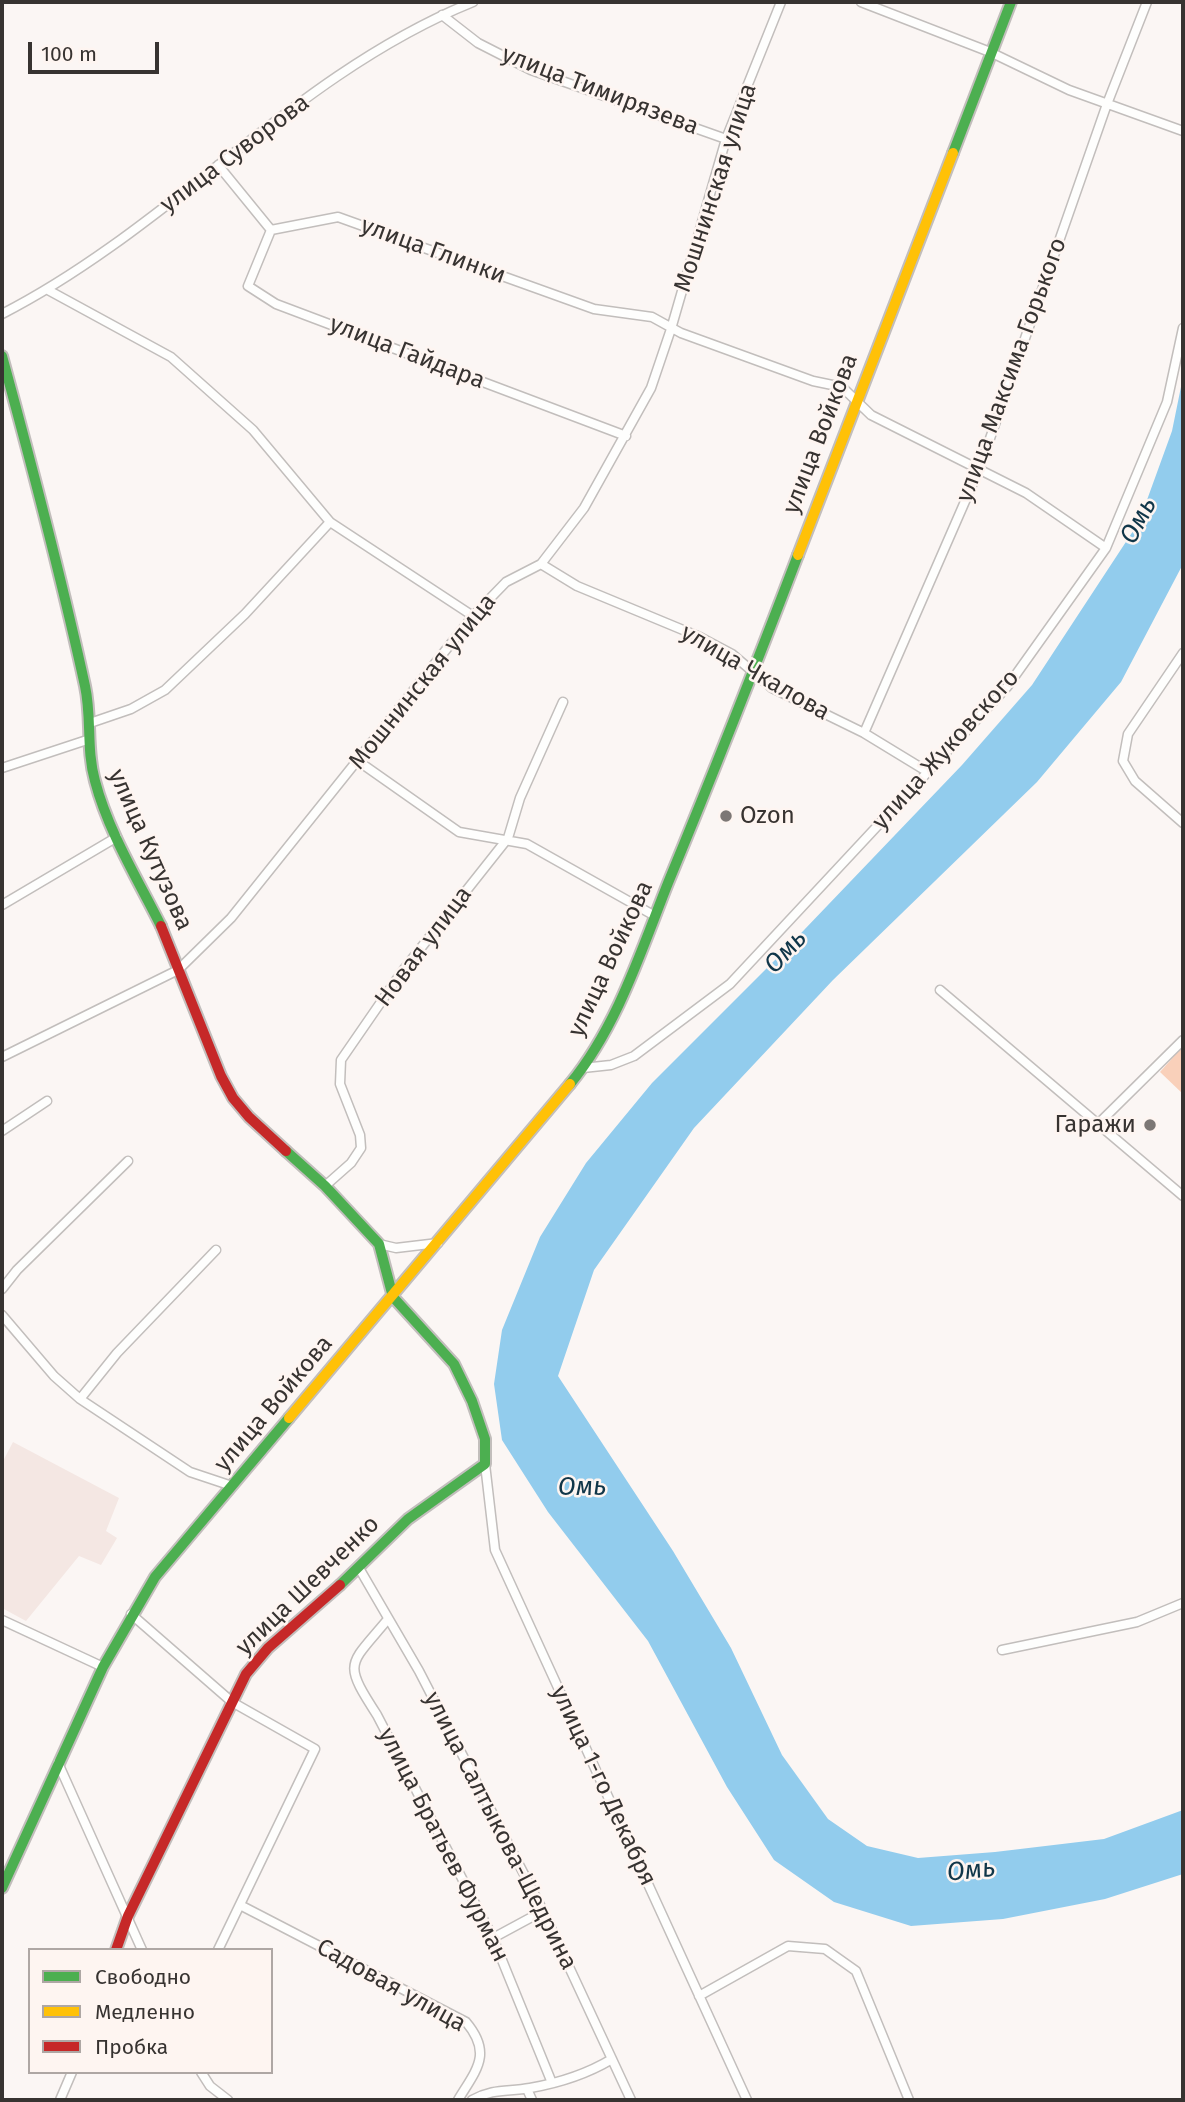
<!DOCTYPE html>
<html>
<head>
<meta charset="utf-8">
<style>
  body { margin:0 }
  #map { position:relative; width:1185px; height:2102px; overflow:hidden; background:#fbf6f4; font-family:"Fira Sans",sans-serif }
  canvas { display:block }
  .frame { position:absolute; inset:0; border:4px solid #373331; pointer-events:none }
  .legend { position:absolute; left:28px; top:1948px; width:245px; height:126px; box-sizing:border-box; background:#fef5f1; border:2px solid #aea7a4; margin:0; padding:9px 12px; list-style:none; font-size:21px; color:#373331 }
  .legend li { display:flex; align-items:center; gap:14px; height:35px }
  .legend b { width:35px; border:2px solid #aea7a4 }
  .scale { position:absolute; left:28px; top:42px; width:131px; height:32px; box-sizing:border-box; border:4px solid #373331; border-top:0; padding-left:9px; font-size:21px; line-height:24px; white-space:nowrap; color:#373331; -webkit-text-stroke:5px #fef5f1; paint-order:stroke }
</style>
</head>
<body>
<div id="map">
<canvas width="1185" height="2102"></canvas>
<div class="frame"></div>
<ul class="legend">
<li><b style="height:9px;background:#4caf50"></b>Свободно</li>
<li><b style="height:9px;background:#ffc107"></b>Медленно</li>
<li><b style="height:9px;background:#c62828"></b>Пробка</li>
</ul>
<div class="scale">100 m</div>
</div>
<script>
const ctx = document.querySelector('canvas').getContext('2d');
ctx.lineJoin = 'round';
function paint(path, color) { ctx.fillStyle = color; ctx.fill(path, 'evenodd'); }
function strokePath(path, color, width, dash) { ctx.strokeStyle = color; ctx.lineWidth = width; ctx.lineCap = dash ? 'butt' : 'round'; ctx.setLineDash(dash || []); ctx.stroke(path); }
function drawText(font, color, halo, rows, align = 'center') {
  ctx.font = font + ' "Fira Sans",sans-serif'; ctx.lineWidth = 5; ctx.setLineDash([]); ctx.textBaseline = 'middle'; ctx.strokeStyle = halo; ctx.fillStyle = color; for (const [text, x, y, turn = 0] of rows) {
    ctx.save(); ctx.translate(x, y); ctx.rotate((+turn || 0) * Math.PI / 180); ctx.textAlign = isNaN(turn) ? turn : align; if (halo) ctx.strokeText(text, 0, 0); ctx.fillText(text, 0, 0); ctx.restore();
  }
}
paint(new Path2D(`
  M13 1442 119 1498 106 1531 117 1538 101 1565 79 1556 26 1621 2 1608V1463Z`), '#f4e7e3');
paint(new Path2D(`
  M1183 1046V1094L1160 1072Z`), '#f9d0ba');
paint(new Path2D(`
  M1183 377V564L1121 682 1037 782 833 980 694 1128 594 1270 558 1376 673 1551 731 1648 782 1755 828 1819 867 1846 918 1858 995 1852 1104 1839 1183 1810V1874L1105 1899 1003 1919 911 1926 834 1902 774 1860 727 1787 648 1641 548 1512 502 1440 494 1384 502 1330 540 1237 586 1163 652 1083 782 953 962 765 1032 685 1139 522 1172 431Z`), '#92cced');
const street = new Path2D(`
  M861 2 990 52 1069 90 1183 131
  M442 15 478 43 531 70 726 139
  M218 165 271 230 338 217 594 309 652 317 681 333 813 381 842 387 871 415 1026 493 1106 548
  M271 230 248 286 276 304 626 436
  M48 290 171 357 253 430 330 522 473 616
  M2 314C170 228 297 73 473 2
  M541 564 577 586 700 637 732 654 772 688 864 733 928 772
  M1183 653 1128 734 1123 761 1135 781 1183 823
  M90 723 131 709 165 690 245 614 330 522
  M864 733 980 467 1107 104 1147 2
  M358 761 459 832 527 844 655 916
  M2 768 87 740
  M2 905 117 837
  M940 990 1183 1196
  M2 1057 178 970 231 918 473 616 506 582 541 564 584 508 651 388 671 329 726 139 781 2
  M583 1068 611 1065 634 1056 730 984 1007 687 1106 548 1167 402 1183 328
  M1098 1124 1183 1040
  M2 1131 47 1101
  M325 1186 351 1163 361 1148 360 1135 340 1084 341 1060 401 973 508 838 520 798 563 702
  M379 1244 396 1248 438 1243
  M2 1289 17 1270 128 1161
  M2 1315 54 1376 80 1399 190 1472 232 1486
  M80 1399 117 1353 216 1250
  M485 1464 495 1550 747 2100
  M359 1568 419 1671 543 1911 631 2100
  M131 1614 232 1702 315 1749 218 1950
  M388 1619C349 1666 342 1661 377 1715L493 1938 552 2083
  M2 1620 103 1667
  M1002 1650 1137 1622 1183 1603
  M58 1763 142 1950
  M240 1905 466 2022C493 2054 476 2070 458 2100
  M493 1938 543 1911
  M699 1996 788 1946 825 1949 856 1971 909 2100
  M201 2072 210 2086 228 2100
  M527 2089 532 2100
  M60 2100 72 2072
  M472 2100C494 2088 507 2092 530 2088 559 2083 587 2074 612 2059`);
const fast = new Path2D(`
  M953 153 1011 2
  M2 356C32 466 61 575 85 686 92 718 86 749 95 781 108 831 138 880 161 926
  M570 1084C617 1027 641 951 668 883 713 774 756 665 798 555
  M286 1151 325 1186 379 1244 393 1297 454 1364 472 1401 485 1439V1464L408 1519 340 1585
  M2 1888 103 1667 155 1577 289 1418`);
const slow = new Path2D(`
  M798 555 953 153
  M289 1418 570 1084`);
const jam = new Path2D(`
  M161 926 221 1076 233 1098 249 1117 286 1151
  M116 1950 128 1916 246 1674 268 1648 340 1585`);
strokePath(street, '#c2bebc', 11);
strokePath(fast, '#c2bebc', 14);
strokePath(slow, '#c2bebc', 14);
strokePath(jam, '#c2bebc', 14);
strokePath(street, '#fefefd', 8);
strokePath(fast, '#4caf50', 10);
strokePath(slow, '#ffc107', 10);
strokePath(jam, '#c62828', 10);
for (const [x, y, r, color] of [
  [726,816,7,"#7c7775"],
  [1150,1125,7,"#7c7775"]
]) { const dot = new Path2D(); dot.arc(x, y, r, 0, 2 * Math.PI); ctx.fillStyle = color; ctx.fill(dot); strokePath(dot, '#fef5f1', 2.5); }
drawText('24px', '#373331', '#fef5f1', [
  ["улица Тимирязева",600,91,21],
  ["улица Суворова",235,154,-37],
  ["Мошнинская улица",716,188,-72],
  ["улица Глинки",433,251,20],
  ["улица Гайдара",407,353,21],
  ["улица Максима Горького",1012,370,-70],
  ["улица Войкова",821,434,-69],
  ["улица Чкалова",755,673,30],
  ["Мошнинская улица",423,682,-51],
  ["улица Жуковского",946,750,-48],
  ["улица Кутузова",150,850,66],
  ["Новая улица",424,947,-53],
  ["улица Войкова",611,959,-65],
  ["улица Войкова",274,1404,-50],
  ["улица Шевченко",308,1586,-44],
  ["улица 1-го Декабря",603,1786,65],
  ["улица Салтыкова-Щедрина",500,1831,63],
  ["улица Братьев Фурман",443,1845,63],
  ["Садовая улица",391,1986,29]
]);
drawText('24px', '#373331', '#fef5f1', [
  ["Ozon",740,816],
  ["Гаражи",1136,1125,"right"]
], 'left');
drawText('italic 26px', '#103649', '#fef5f1', [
  ["Омь",1139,521,-62],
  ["Омь",786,952,-47],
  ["Омь",582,1488],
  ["Омь",971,1871,-6]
]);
</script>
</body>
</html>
